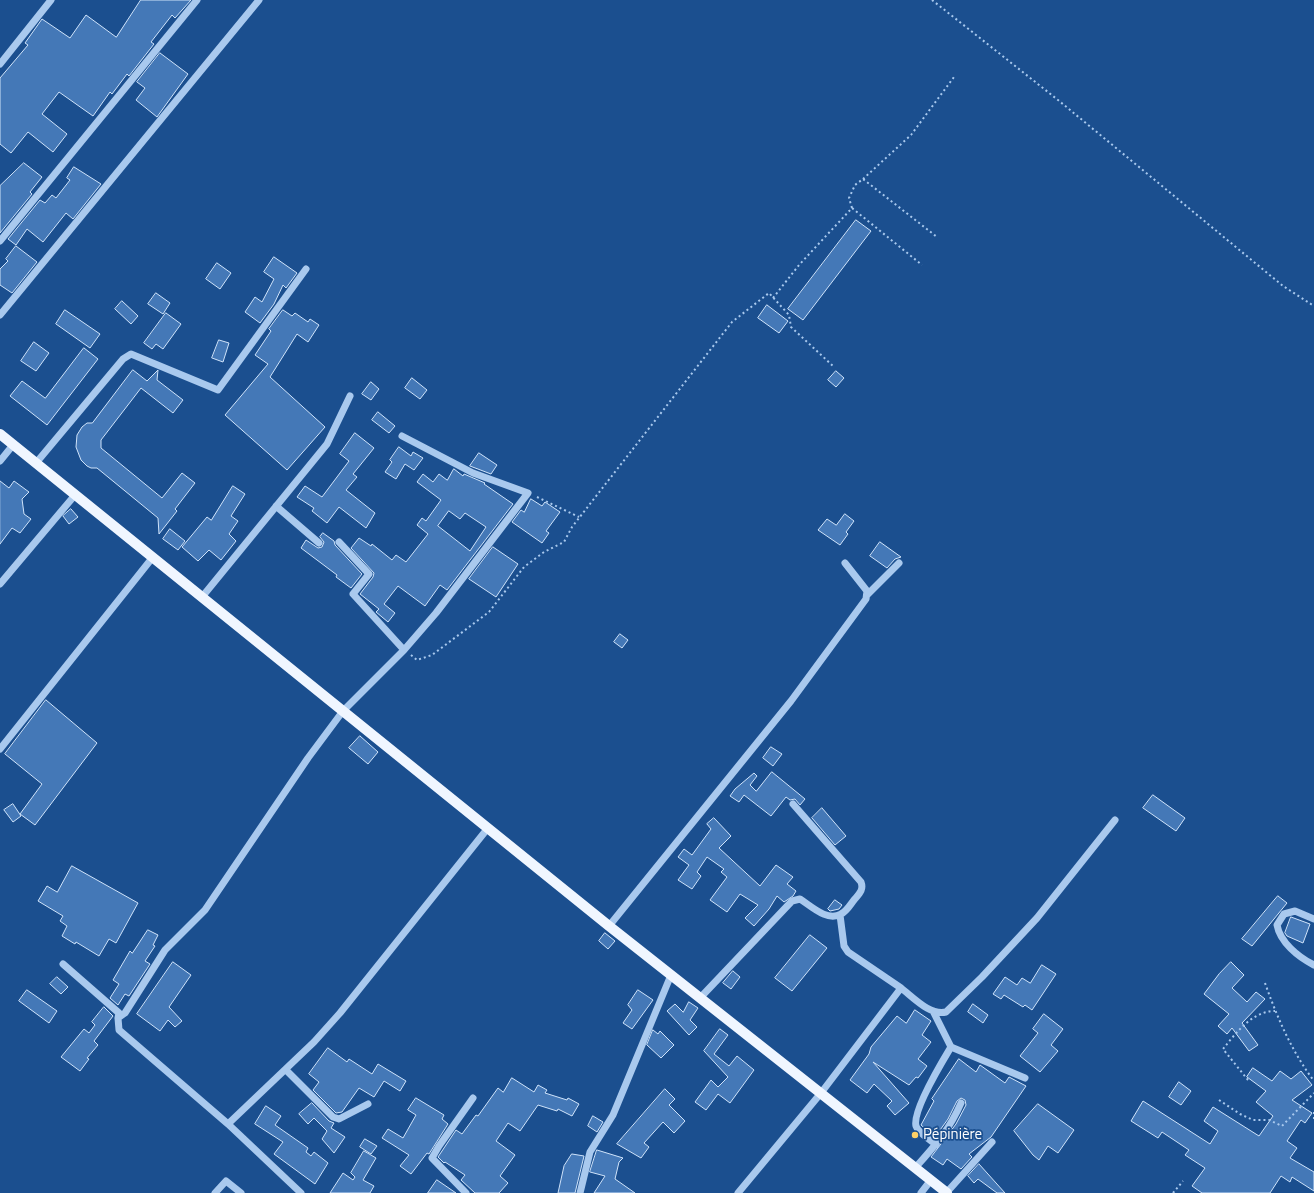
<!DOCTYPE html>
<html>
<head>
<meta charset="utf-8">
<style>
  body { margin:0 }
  canvas { display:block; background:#1b4f8f }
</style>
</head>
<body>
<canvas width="1314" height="1193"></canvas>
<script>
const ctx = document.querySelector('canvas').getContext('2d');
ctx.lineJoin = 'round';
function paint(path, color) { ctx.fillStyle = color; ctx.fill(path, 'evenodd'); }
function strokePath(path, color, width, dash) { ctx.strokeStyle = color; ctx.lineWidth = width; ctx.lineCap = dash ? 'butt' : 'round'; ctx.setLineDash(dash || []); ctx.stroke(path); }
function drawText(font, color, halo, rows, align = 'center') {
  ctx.font = font + ' "Titillium Web",sans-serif'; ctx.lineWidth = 3.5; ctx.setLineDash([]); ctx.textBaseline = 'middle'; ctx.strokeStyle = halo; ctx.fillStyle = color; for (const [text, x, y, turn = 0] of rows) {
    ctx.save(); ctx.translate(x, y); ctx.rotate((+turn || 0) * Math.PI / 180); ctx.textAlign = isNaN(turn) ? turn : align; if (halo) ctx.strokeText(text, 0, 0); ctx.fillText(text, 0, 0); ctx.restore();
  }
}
const building = new Path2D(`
  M141 0H191L175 18 172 15 151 42 154 44 129 76 127 74 112 94 110 92 93 116 59 92 42 114 67 134 53 152 28 132 11 153 0 144V78L28 45 25 43 42 19 70 38 86 15 116 37Z
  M160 53 188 74 157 117 136 100 145 88 137 82Z
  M24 163 42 177 30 192 32 194 0 233V186Z
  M74 167 101 184 73 219 66 213 43 242 27 229 16 245 8 239 40 200 45 203 52 195 56 198 70 180 67 178Z
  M856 220 871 231 803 320 788 309Z
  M16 246 37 262 12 293 0 285V269L8 261 6 259Z
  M274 257 297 273 286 288 283 285 274 304 260 323 245 312 255 297 262 302 274 279 264 272Z
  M217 263 231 273 220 289 206 279Z
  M156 293 170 303 163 314 148 304Z
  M122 301 138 316 131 324 115 309Z
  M767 305 788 321 779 333 758 318Z
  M65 310 100 334 90 348 56 324Z
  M283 310 292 316 295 313 308 322 310 319 319 325 308 342 297 334 270 377 325 427 287 470 225 415 268 364 255 355 271 331 269 329Z
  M166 313 181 324 163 349 156 344 152 349 144 343Z
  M219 340 229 343 223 362 212 358Z
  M34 342 49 353 36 371 21 361Z
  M84 348 98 359 47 425 10 396 22 381 45 398Z
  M133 370 147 381 158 370 157 380 183 400 173 413 141 388 101 440V448L162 498 182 473 195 483 175 509 177 511 159 534 158 518 97 468H91L87 466 81 460 76 447 77 435 82 427 87 423H92Z
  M836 371 844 378 836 387 828 380Z
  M412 378 427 390 420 399 405 388Z
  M371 382 379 389 371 400 362 394Z
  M378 412 395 426 389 433 372 420Z
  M355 433 374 448 353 474 357 477 346 490 375 513 366 528 339 507 327 523 312 511 314 508 297 497 305 486 322 497 349 461 340 454Z
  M399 447 411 456 413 452 423 458 414 470 405 464 396 479 385 472 392 462 390 460Z
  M479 453 497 465 491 474 470 466Z
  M454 469 463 476 464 474 485 483 484 484 513 504 447 590 440 585 425 606 398 586 384 604 395 613 388 622 376 612 379 609 360 594 373 577 374 573 351 548 359 538 371 546 372 544 392 560 396 555 406 562 428 534 417 525 422 518 426 521 441 500 417 482 423 474 433 482 439 474 447 480ZM449 511 460 519 465 513 486 527 470 551 438 526Z
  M0 481 9 488 14 481 29 492 22 499 24 514 31 519 20 533 12 528 0 544Z
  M233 486 245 494 231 516 238 521 229 534 236 541 221 560 209 550 198 561 182 547 207 517 211 520Z
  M531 499 542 506 545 502 560 512 546 531 549 533 542 543 512 522 521 510 524 512Z
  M71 509 78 517 69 524 63 516Z
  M845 514 854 521 846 532 848 534 840 545 818 530 827 519 836 525Z
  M170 529 185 541 178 550 163 539Z
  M323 533 334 541 335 545 362 574 351 588 336 577 337 575 301 548 306 540 318 548 322 547 324 542 320 537Z
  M880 542 901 557 895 559 887 568 870 556Z
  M493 547 518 564 496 597 469 579Z
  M620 634 628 640 622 648 614 642Z
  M46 700 97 743 35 825 20 814 42 784 5 754Z
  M360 736 378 752 368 764 349 748Z
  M771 747 782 754 773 766 763 758Z
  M772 772 805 799 800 805 795 799 790 800 786 797 771 816 744 795 739 802 730 796 735 789 754 773 757 776 750 785 756 791Z
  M1153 795 1185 818 1176 831 1143 808Z
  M13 804 21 816 13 822 4 810Z
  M822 808 846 836 835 845 812 818Z
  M714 818 731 836 719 848 760 886 776 865 793 877 787 884 796 891 793 896 784 902 777 896 769 909 754 926 745 918 758 905 740 894 727 912 710 900 727 877 721 872 724 869 707 857 697 872 701 876 692 889 678 880 689 865 678 857 684 849 692 855 711 829 707 824Z
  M72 866 138 903 116 943 109 939 99 956 76 942 75 944 62 936 67 926 60 921 63 916 38 901 47 886 57 892Z
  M1278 896 1287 903 1252 946 1242 939Z
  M835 900 842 905 839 909 830 911 828 909Z
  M1291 917 1310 924 1303 943 1287 936 1285 933Z
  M148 930 158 935 153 945 155 946 145 961 150 964 129 996 125 994 118 1005 110 998 119 984 113 980 130 951 132 953Z
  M605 933 615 941 608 949 599 941Z
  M810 935 827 948 792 991 775 978Z
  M173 962 191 975 169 1007 182 1021 175 1027 168 1020 160 1031 137 1014Z
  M1231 962 1244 975 1232 988 1247 1002 1256 992 1265 999 1242 1023 1258 1045 1249 1051 1232 1028 1227 1034 1218 1026 1229 1014 1204 994 1219 974Z
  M1042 965 1056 974 1032 1010 1025 1005 1023 1007 1004 995 1001 999 993 994 1005 977 1017 985 1022 978 1030 983Z
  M733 971 740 977 731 989 723 983Z
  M57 977 68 987 61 994 50 984Z
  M27 990 57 1011 49 1023 19 1001Z
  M638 990 653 1000 632 1029 623 1023 632 1010 628 1005Z
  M689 1002 698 1008 690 1020 697 1027 689 1035 667 1011 675 1004 683 1012Z
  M973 1004 988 1015 983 1023 968 1012Z
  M104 1007 113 1016 94 1041 98 1045 87 1058 89 1059 80 1071 61 1057 84 1029 89 1033 95 1025 92 1022Z
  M915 1010 931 1021 922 1035 931 1042 918 1059 927 1066 918 1078 916 1077 909 1085 873 1062 909 1103 895 1115 887 1106 892 1101 874 1084 867 1093 850 1080 869 1054 871 1047 897 1016 906 1023Z
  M1044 1014 1063 1029 1051 1045 1058 1051 1040 1072 1020 1056 1038 1033 1033 1029Z
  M720 1029 728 1035 714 1054 729 1066 737 1056 754 1070 730 1103 718 1094 706 1110 695 1102 711 1080 718 1087 728 1077 704 1051Z
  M653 1030 658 1034 660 1031 674 1045 661 1058 647 1045Z
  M328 1048 347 1062 349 1059 372 1074 378 1064 406 1081 400 1091 384 1081 374 1097 359 1088 342 1112 336 1113 313 1090 319 1082 309 1074Z
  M959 1059 976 1072 980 1065 1005 1083 1009 1077 1026 1086 991 1137 969 1154 972 1157 961 1169 947 1159 943 1165 931 1157 956 1124 966 1105 965 1100 961 1098 957 1101 948 1119 935 1137 921 1125 934 1101 932 1099Z
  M1253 1068 1272 1081 1280 1071 1291 1079 1301 1071 1312 1085 1292 1100 1312 1113 1305 1123 1301 1120 1287 1141 1297 1148 1290 1158 1314 1172V1191L1292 1177 1290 1182 1281 1176 1270 1193H1202L1192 1186 1205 1168 1185 1155 1189 1150 1162 1132 1158 1138 1131 1121 1143 1101 1210 1144 1218 1131 1204 1121 1213 1107 1259 1136 1273 1116 1256 1102 1266 1091 1247 1077Z
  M512 1078 534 1092 538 1085 547 1090 545 1093 567 1100 568 1098 579 1104 572 1116 558 1109 557 1111 538 1105 520 1131 508 1123 496 1141 515 1155 500 1176 508 1183 499 1193H475L461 1180 465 1175 445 1162 444 1163 438 1157 456 1130 462 1134 476 1115 478 1116 498 1088 503 1092Z
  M1179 1082 1191 1091 1181 1105 1169 1097Z
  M665 1089 675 1099 669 1105 685 1121 674 1133 663 1122 644 1143 649 1147 641 1158 617 1144Z
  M416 1098 444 1115 442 1119 448 1124 429 1154 427 1153 411 1174 400 1166 409 1155 382 1138 388 1129 403 1138 416 1115 408 1110Z
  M312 1103 329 1121 334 1123 331 1128 345 1137 334 1153 322 1139 327 1131 314 1118 308 1124 299 1114Z
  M1038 1104 1074 1130 1058 1153 1048 1146 1039 1160 1033 1155 1014 1131Z
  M266 1106 281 1116 275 1125 308 1148 306 1152 311 1156 314 1152 328 1163 315 1184 274 1154 283 1142 255 1124Z
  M593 1116 603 1122 597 1132 588 1126Z
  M365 1139 377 1146 371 1154 360 1147Z
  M597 1150 623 1158 619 1162 615 1179 635 1193H594L605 1176 590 1172Z
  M364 1151 376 1158 363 1180 374 1186 370 1193H330L343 1173 353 1180 355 1177 351 1173Z
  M572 1154 584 1156 575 1193H558L564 1166Z
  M979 1164 1005 1193H997L978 1179 974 1183 968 1176Z
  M437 1180 456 1193H428Z`);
paint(building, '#4478b7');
strokePath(building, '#cfe3fa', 1);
strokePath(new Path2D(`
  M932 0 1058 100 1283 286 1314 306
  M863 179 911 135 954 77
  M852 208 849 198 855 185 863 179 937 237
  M773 298 799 265 852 208 922 265
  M537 497 579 517
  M411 655 417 660 432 655 489 612 524 567 544 552 564 542 572 527 732 322 769 293 789 315 791 327 833 366
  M1265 983C1277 1017 1292 1052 1314 1081
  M1248 1080 1223 1049C1236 1033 1252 1011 1275 1011
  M1219 1100 1240 1114 1253 1120H1269L1282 1126 1314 1093
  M1314 1112V1119
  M1173 1193 1183 1181`), '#a9c9ee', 2, [2, 3]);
strokePath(new Path2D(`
  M0 64 51 0
  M0 241 197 0
  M0 315 259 0
  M0 461 13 445
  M36 463 123 359 131 354 218 390 306 269
  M276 506 319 543
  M339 542 369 574 353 594 404 650
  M0 584 75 495
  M867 595 899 563
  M202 597 327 444 350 396
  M0 749 153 557
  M840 915 844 946 848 952 901 988
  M1314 919 1295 911 1284 914 1277 925C1280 942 1298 957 1314 965
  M609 926 791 701 866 599 867 591 845 563
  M63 964 119 1013 118 1018
  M700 998 792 901 800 899C811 906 827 922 841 914 847 911 850 905 854 900 859 894 864 890 861 882L793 804
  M933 1011 951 1047
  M286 1070 333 1117 339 1119 368 1104
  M228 1124 314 1042 340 1013 488 828
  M936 1145C931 1140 918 1133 916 1126 912 1111 942 1062 951 1047L1025 1078
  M915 1168C934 1147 950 1129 961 1103
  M947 1192 992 1142
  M215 1193 226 1181 241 1193
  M301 1193 228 1124 119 1030 118 1018 125 1013 165 950 205 910 308 758 343 711 404 650 436 613 528 493 473 473 402 436
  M466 1193 432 1158 439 1146 473 1098
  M580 1193 590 1152 613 1115 671 975
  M738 1193 821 1093 901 988C913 997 930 1016 946 1012L982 977 1037 918 1115 820
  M921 1193 931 1180`), '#a9c9ee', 7);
strokePath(new Path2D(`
  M0 434 609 926 947 1193`), '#f0f6ff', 10);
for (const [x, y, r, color] of [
  [915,1135,4,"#ffd166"]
]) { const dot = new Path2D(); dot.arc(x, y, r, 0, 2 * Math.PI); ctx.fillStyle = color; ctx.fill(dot); strokePath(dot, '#1b4f8f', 1.5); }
drawText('15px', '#fff', '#1b4f8f', [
  ["Pépinière",923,1135]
], 'left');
</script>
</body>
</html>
